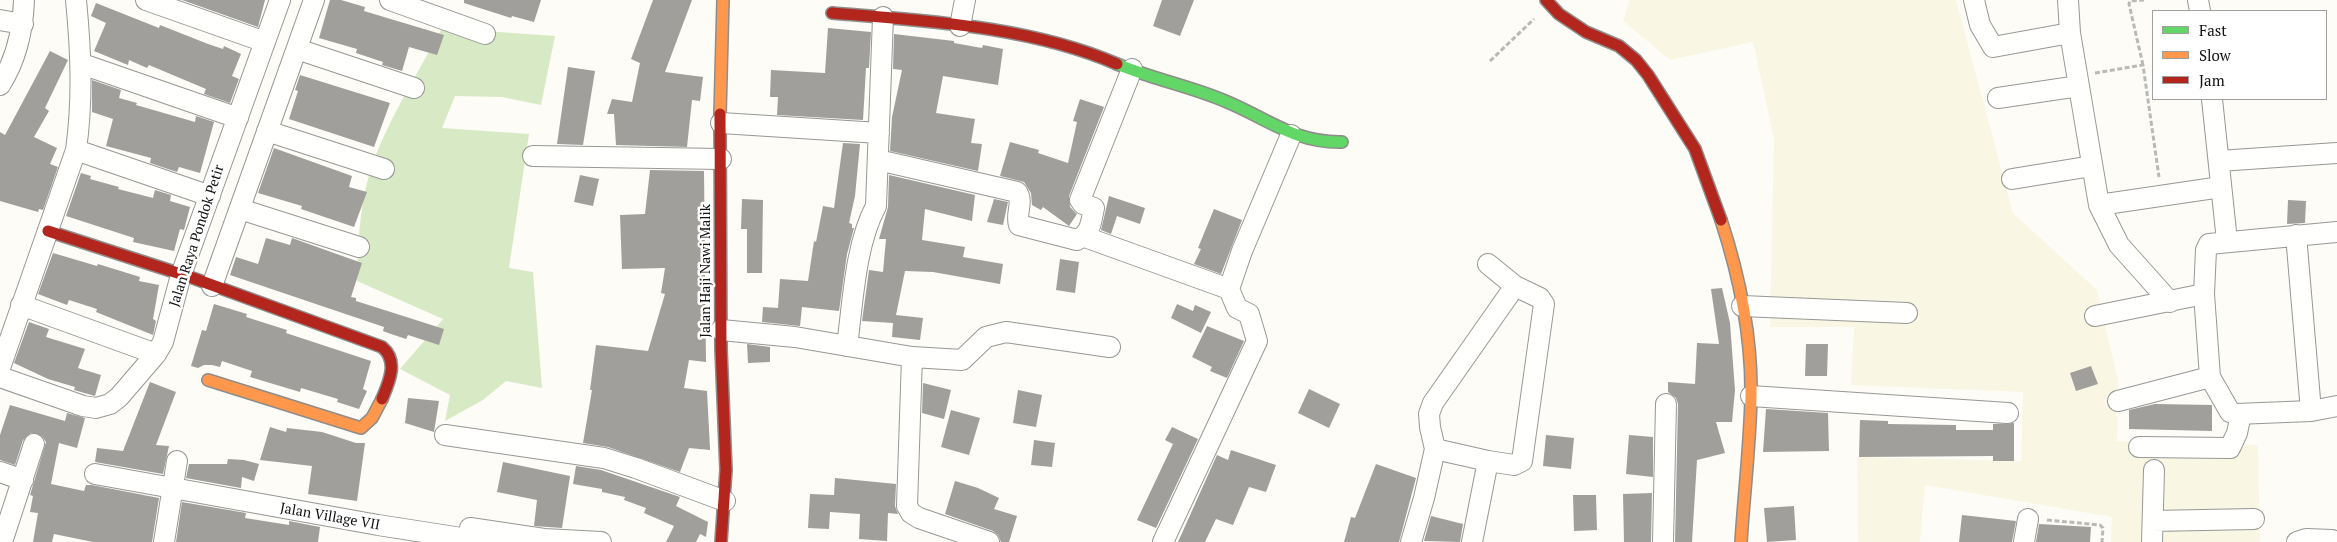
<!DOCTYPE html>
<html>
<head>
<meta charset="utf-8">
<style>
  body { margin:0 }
  #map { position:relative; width:2337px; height:542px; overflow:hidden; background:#fdfcf7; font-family:"PT Serif",serif }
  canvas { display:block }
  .legend { position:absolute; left:2152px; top:10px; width:175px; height:90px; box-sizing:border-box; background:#fff; border:1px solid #a0a0a0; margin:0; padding:6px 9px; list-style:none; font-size:15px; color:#111 }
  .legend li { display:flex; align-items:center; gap:10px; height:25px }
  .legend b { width:25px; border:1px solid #a0a0a0 }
</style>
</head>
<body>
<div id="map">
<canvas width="2337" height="542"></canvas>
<ul class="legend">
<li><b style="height:6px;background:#63d668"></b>Fast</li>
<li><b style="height:6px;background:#ff974d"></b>Slow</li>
<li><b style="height:6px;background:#b3261e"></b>Jam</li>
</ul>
</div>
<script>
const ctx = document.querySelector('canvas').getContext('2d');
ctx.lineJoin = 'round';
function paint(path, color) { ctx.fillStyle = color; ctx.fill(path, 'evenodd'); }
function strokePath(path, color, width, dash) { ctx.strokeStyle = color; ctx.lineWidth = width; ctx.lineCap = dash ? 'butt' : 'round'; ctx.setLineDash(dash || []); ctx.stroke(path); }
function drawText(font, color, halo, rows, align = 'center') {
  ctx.font = font + ' "PT Serif",serif'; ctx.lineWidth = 5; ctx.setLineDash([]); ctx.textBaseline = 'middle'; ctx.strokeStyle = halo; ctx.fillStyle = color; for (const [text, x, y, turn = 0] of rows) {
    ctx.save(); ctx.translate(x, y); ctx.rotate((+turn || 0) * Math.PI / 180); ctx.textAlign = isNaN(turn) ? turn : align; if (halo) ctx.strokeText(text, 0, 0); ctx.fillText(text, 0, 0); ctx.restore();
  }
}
paint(new Path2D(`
  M1630 0H1956L2013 213 2097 290 2118 380 2117 441 2258 445 2260 542H2111L2112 517 1925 485 1920 542H1858L1857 457 2021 461 2023 392 1851 385 1854 327H1770L1774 139 1753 42 1670 60 1623 21Z`), '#f9f7e4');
paint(new Path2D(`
  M442 28 555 36 541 105 502 97 455 96 442 128 529 134 509 268 533 272 542 388 506 381 483 400 445 421 450 395 400 369 443 319 357 281C358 247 359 212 368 179 380 132 419 72 442 28Z`), '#d8eac5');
paint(new Path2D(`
  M182 0H265L258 27Z
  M330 0H341L365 7 364 11 444 35 437 55 409 47 402 71 382 65 383 62 356 53 357 49 319 38Z
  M464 0H541L534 22 512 16 511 18 464 3Z
  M653 0H692L665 72 703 77 700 101 692 100 687 147 616 145 614 114H607L612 99 632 102 640 63 631 59Z
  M1162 0H1194L1180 36 1153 26Z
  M96 3 159 28 160 25 208 44 223 49 224 46 241 54 232 76 239 79 230 103 204 94 206 89 149 65 147 68 129 60 128 65 94 51 106 23 91 16Z
  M828 28 871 32 869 68H866L863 120 777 115 778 97H770L771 70 825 73Z
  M894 34 954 41V43L982 48 983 45 1003 49 998 85 943 76 936 113 975 119 971 143 982 144 978 171 890 151 892 117 902 70 893 69Z
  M50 51 68 60 45 108 49 111 34 137 57 148 50 164 58 167 43 210 39 209 38 212 0 201V132L5 135Z
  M568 67 595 71 583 145 557 144Z
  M300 75 390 103 374 147 289 119 298 91 295 90Z
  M92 80 121 90 119 98 137 103 136 105 195 122 196 116 214 122 200 173 179 167 177 172 150 163 151 158 106 146 113 119 92 112Z
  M1080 99 1104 107 1069 196 1070 207 1077 214 1069 226 1043 207 1041 210 1032 205 1031 193 1024 182 1000 176 1010 142 1039 150 1038 153 1068 163 1077 122 1073 121Z
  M843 143 860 144 855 196 849 223 852 224V228H854L847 254 839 311 802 307 800 326 762 322 763 307 778 308 780 279 808 281 814 241 816 242 823 206 834 208Z
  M274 148 352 176 349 187 367 192 354 227 301 209 302 206 258 193Z
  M650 170 704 171 706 362 689 360 684 388 707 391 710 448V450L689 448 680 472 608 447 583 443 592 390H590L596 345 648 351 665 294 661 293 665 268 622 269 620 215 645 214Z
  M81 173 91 176 90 179 119 187 118 189 153 198 155 190 171 195 170 201 190 207 184 230 180 229 174 251 133 242 134 238 66 216Z
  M580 175 599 179 593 206 574 202Z
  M889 175 975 195 972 221 925 209 922 240 965 247 963 257 1003 264 1000 284 933 272 905 271 896 315 923 318 920 340 892 337 893 323 862 321 869 270 883 272 886 239H879L888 207Z
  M1109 196 1145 208 1140 224 1117 216 1111 234 1101 230Z
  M742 199 763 200 762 273H747V229H741Z
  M994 199 1008 202 1003 225 987 222Z
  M2288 200 2306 201 2305 223 2287 224Z
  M1214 209 1242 220 1221 274 1194 264 1201 249 1198 248Z
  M266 238 290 245 292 238 362 263 351 297 356 298V301L444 329 439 345 408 335 406 339 391 334 383 331 384 327 230 275 236 257 258 264Z
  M53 253 97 266 98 264 140 277 139 281 159 285 153 319 156 321 153 335 96 312 97 309 69 300 67 305 38 294Z
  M1060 259 1079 262 1075 293 1056 290Z
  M1722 288 1730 323 1735 390 1732 422H1716L1725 453 1697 460 1692 542H1675L1678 404 1676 398 1668 392V382L1695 384 1697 343 1719 344 1711 289Z
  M214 304 247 314 246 317 287 330 286 333 371 361 363 389 367 391 359 409 337 402 338 399 301 388 300 392 250 377 252 371 222 361 220 367 212 365H204L198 368 191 366 202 330 206 331Z
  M1177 304 1193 311 1195 305 1211 312 1201 333 1171 318Z
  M29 322 49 329 46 337 85 349 78 368 101 375 95 396 74 390 75 387 48 379 14 363Z
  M1207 326 1244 341 1227 378 1210 371 1212 367 1192 357Z
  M747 344 770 347V362L748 363Z
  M1806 344H1828L1827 376H1805Z
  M2091 366 2098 384 2076 391 2070 373Z
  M150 382 176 392 156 445 169 446 163 474 95 462 97 448 123 451Z
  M923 383 951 390 944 419 922 413Z
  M1309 389 1340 404 1329 428 1298 413Z
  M1018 390 1042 395 1036 427 1013 423Z
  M408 398 439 401 434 432 405 423Z
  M2155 404 2212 405V431L2129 429V410Z
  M10 405 65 421 67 413 85 418 77 448 59 443 51 484 84 491 86 485H92L159 498 152 542H93L54 534 52 542H33L38 513 30 512 33 496 30 495 46 442 42 436 31 433 23 440 15 465 0 460V435Z
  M1766 409 1828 413 1829 451 1763 452Z
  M951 410 980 418 969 455 941 447Z
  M1860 420 1888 421V424L1956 425V430H1993V424L2014 423V461H1993V456L1859 457Z
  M270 427 286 432 287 428 322 432 356 443H365L357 501 308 494 312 466 260 460Z
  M1172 427 1198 439 1156 528 1137 520 1173 444 1165 440Z
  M1546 435 1574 438 1571 469 1543 466Z
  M1629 435 1653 437V477L1626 474Z
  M1034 440 1055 443 1052 467 1031 465Z
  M1231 450 1276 465 1266 492 1249 487 1233 525 1216 519 1205 542H1178L1217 455 1228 460Z
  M228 459 244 460 259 464 254 481 242 477 241 488 186 478 189 464H227Z
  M503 462 570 476 562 528 534 526 537 500 497 492Z
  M1376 464 1416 478 1399 542H1344L1351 517 1355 518Z
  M576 466 601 470 680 497 676 506 708 522 706 537 700 534 696 542H666L674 526 644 513 646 508 624 500 625 497 602 492V489L573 484Z
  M835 478 896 484 895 506 898 514 888 513 887 541 859 539 860 514 830 512 829 529 808 528 810 494 834 495Z
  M955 481 978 488 999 498 994 509 1017 516 1009 542H1001L998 535 993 531 945 514Z
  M1652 493 1651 542H1624L1623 494Z
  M1573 495H1596L1597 530 1574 531Z
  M182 502 246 513 245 518 289 525V521L320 527 318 542H176Z
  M1794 506 1796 540 1767 542 1764 508Z
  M1962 515 2016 521 2012 542H1959Z
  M1431 516 1463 524 1460 542 1424 541Z
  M2039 524 2091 527 2090 542H2036Z`), '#a19f9c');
const street = new Path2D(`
  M146 0 265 42
  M390 0 485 34
  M1974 0 1980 25 1993 47 2070 33
  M2068 0 2070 33 2099 205 2119 245 2170 302
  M2198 0 2200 11
  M0 20 23 24
  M960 26 965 0
  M297 49 414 88
  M82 64 238 118
  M0 85C16 60 23 29 24 0
  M1998 98 2079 86
  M2212 99 2227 241
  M721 123 879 133
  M267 131 384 169
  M76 150 210 196
  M533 156 721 159
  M878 160 1017 192C1024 202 1015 214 1019 225L1077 240C1091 234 1091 222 1094 208L1083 204 1080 200 1132 69
  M2219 161 2337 153
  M2012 179 2092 166
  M2099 205 2221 187
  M240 209 359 247
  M2337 232 2209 244 2206 250 2204 294 2210 377 2230 412 2236 414 2311 411 2337 406
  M2296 235 2311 411
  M1085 237 1229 289
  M1488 264 1515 286 1540 298 1544 304 1522 461 1514 465 1488 461
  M212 286 314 0
  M21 305 156 354
  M1742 306 1907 313
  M2095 316 2204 294
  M721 330 795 337 912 357 962 360 986 337 1006 332 1110 347
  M847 346C853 302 855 245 876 206L883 17
  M912 357 907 506 911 513 919 518 989 542
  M0 368 76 150C83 99 81 51 76 0
  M0 377 83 406 96 408 110 404 119 397 156 354 163 342 181 275 280 0
  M1751 396 2008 413
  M2118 401 2210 377
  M445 435 604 458 636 468 725 501
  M2139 447 2230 448 2237 433 2241 414
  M1435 449 1488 461 1472 542
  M0 472 23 480
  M95 474 378 525 487 542
  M2153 521 2254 519
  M470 528 544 539 601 542
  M2 542 34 444
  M164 542 177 461
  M1163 542 1257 341 1249 314 1237 308 1229 289 1242 251 1291 135
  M1411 542 1424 498 1435 449 1430 427 1429 414 1433 403 1515 286
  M1663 542 1666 404
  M2024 542 2028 519
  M2152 542 2154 470
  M2297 542 2306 539 2332 540`);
const fast = new Path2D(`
  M1117 64C1152 79 1190 86 1225 101 1267 118 1294 143 1342 142`);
const slow = new Path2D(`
  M720 114 723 0
  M1721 220C1739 275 1752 338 1751 397 1750 445 1744 494 1741 542
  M208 380 361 428 372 418 382 399`);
const jam = new Path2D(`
  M1546 0 1559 14 1586 32 1619 46 1636 60 1648 75 1695 149 1721 220
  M832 13C926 21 1029 26 1117 64
  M720 114 721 349 726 470 721 542
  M48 231 190 277 382 347C399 361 389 382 382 399`);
strokePath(street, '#979795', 22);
strokePath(fast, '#8e8d8b', 14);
strokePath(slow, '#8e8d8b', 14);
strokePath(jam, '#8e8d8b', 14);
strokePath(new Path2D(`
  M1490 61 1534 19
  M2143 65 2129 4 2130 1 2144 0
  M2095 73 2143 65 2159 177
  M2047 520 2100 525 2103 528 2102 542`), '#b9b9b8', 3, [5, 2.5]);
strokePath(street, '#fffffe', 20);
strokePath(fast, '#63d668', 11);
strokePath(slow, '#ff974d', 11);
strokePath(jam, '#b3261e', 11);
drawText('14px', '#111', '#fff', [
  ["Jalan Raya Pondok Petir",197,236,-72],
  ["Jalan Haji Nawi Malik",706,271,-90],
  ["Jalan Village VII",330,517,10]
]);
</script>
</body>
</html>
